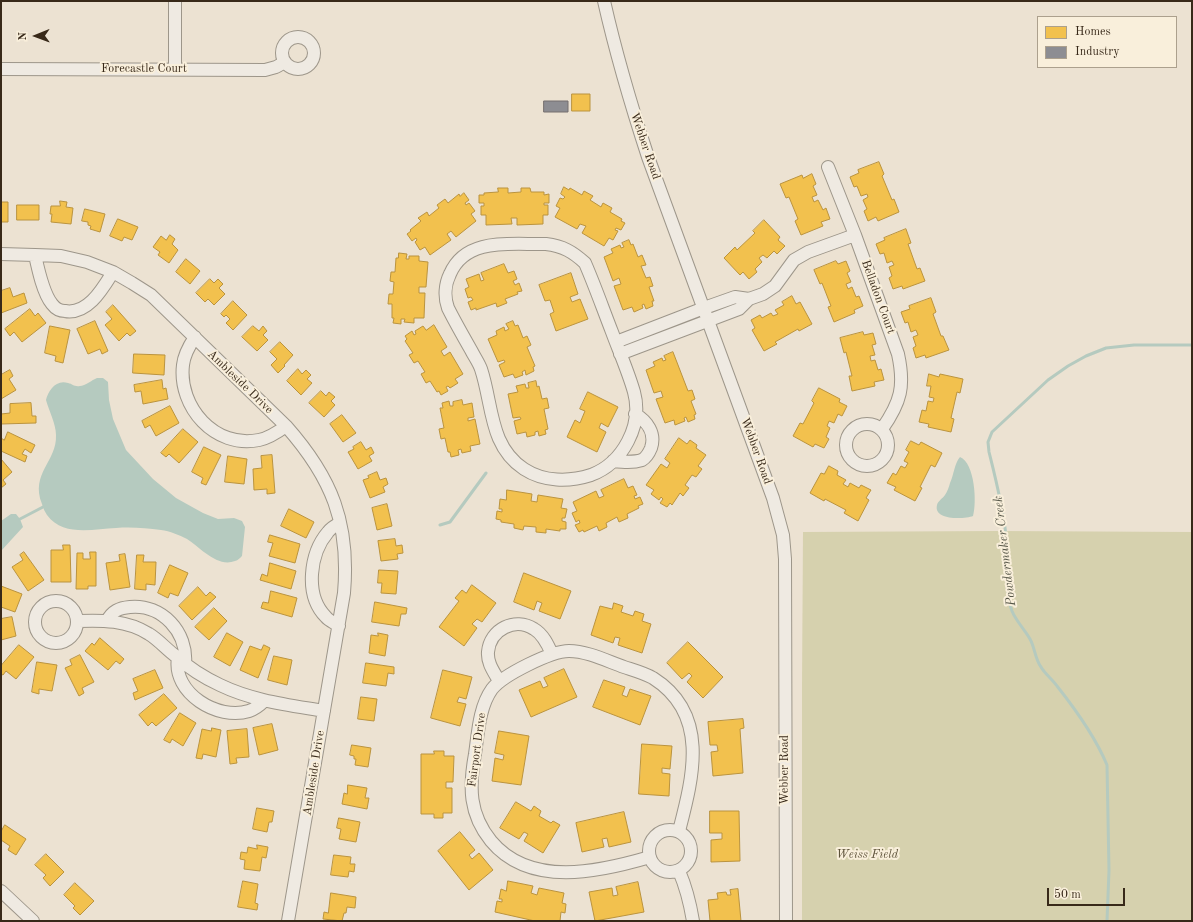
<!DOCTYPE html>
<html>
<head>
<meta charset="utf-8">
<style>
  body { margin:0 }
  #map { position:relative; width:1193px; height:922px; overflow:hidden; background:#ece2d2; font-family:"Old Standard TT",serif }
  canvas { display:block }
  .frame { position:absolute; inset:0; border:2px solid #382919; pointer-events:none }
  .legend { position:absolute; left:1037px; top:16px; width:140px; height:52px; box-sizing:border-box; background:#f9efdb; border:1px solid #aca08d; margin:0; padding:5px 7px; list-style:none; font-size:12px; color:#382919 }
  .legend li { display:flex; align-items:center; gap:8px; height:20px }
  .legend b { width:20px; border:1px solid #aca08d }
  .north { position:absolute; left:16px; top:16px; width:40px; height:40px; -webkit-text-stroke:3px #f9efdb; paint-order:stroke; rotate:269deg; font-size:11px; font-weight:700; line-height:16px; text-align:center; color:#382919 }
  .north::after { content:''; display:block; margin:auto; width:14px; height:18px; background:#382919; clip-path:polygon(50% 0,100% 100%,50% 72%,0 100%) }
  .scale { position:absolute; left:1047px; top:888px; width:78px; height:18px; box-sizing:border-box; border:2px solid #382919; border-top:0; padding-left:5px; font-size:12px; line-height:14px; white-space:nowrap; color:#382919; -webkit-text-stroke:3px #f9efdb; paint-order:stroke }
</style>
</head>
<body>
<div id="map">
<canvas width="1193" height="922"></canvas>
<div class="frame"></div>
<ul class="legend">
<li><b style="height:11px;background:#f2c14e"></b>Homes</li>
<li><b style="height:11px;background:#8d8d92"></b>Industry</li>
</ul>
<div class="north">N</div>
<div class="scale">50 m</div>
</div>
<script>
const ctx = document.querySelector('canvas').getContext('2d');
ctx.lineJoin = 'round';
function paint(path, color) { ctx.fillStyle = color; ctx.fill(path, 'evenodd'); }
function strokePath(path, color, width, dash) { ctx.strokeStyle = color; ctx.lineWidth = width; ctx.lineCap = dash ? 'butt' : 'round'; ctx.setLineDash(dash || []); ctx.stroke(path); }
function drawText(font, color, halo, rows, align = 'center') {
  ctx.font = font + ' "Old Standard TT",serif'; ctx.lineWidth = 4; ctx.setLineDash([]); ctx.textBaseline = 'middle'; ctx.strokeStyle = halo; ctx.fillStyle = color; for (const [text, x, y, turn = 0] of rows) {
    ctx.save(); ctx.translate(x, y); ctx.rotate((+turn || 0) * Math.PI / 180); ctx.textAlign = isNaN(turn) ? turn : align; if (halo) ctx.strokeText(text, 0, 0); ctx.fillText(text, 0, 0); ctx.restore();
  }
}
paint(new Path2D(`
  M998 531 1192 532V921H802V686L803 532Z`), '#d6d1ae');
paint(new Path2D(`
  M97 378H103L108 382 109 400 113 419 126 450 153 479 176 498 203 513 218 519 234 518 242 521 245 527 242 556C240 558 237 561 235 561 217 568 200 547 187 539 179 535 170 531 161 530 146 528 131 527 116 528 93 529 63 537 47 515 45 512 43 508 42 504 30 473 57 462 56 435 56 424 49 411 46 400 48 391 56 379 68 383 73 384 74 387 80 386 85 386 92 380 97 378Z
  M960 457C975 463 977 503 973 516 965 519 933 521 937 505 938 501 942 499 945 495 947 492 949 487 950 483 954 475 954 464 960 457Z
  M11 514H16L20 519 23 527 1 551V521Z`), '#b5cabf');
const homes = new Path2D(`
  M572 94H590V111H572Z
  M879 162 884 174 882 176 892 200 894 199 899 212 878 221 876 217 868 221 864 211 867 209 863 200 868 197 867 194 861 196 857 186 854 187 850 177 859 173 858 170Z
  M812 174 816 184 813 186 817 195 812 197 814 202 818 200 823 210 826 208 830 219 821 222 823 226 801 235 795 221 798 219 789 197 786 198 780 184 802 175 803 178Z
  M564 187 569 190 570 188 582 195 584 191 593 196 590 200 601 207 603 203 612 208 610 212 622 219 621 221 625 223 621 230 616 228 615 230 618 231 613 240 609 238 604 246 582 233 586 226 580 224 577 229 555 217 560 208 556 206 560 198 563 199 565 197 561 194Z
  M498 188H508V193L521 192V188H530L531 192H544V195L549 194V203H544V205H548V215H543V224L517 225V218H511L512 224 486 225V215H481V206H484V203H479V195H484V193L498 192Z
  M464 193 469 200 465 203 466 205 469 203 475 211 471 214 476 221 456 237 451 231 447 234 451 240 430 255 425 247 420 250 415 242 417 240 416 238 412 241 407 234 411 231 410 230 421 221 418 218 427 212 429 216 439 208 437 205 445 199 448 203 459 194 460 196Z
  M60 201 67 202 66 207 73 208 71 224 51 222 52 214H50L51 206H60Z
  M1 202H8V222H1Z
  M17 205H39V220H17Z
  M85 209 105 214 100 232 90 229 91 226 88 225V222L82 221Z
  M118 219 138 227 132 240 124 237 122 241 110 236Z
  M764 220 780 237 778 240 785 246 777 254 774 251 767 258 763 255 759 258 762 262 755 269 757 272 749 279 743 272 740 275 724 258 735 247 737 250 755 233 753 231Z
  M906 229 911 243 908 244 917 269 920 268 925 281 903 289 902 286 893 289 889 278 892 276 889 267 894 265 892 261 887 263 884 253 880 254 876 244 885 240 884 238Z
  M170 235 175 239 172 244 178 250 169 263 158 255 160 252 153 247 161 236 166 240Z
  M629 240 631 245 633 244 638 257 642 255 646 265 641 266 646 278 650 277 653 286 649 287 654 301H652L653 306 646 309 644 304 642 305 643 308 634 312 632 307 623 310 614 286 621 284 619 278 613 281 604 257 613 253 611 249 620 245 621 248 624 247 622 243Z
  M399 253 407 254 406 259H409V256H419V261L428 262 426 287H419V293H425L424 318H414V323L404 322 405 319H401V324L393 323 394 318H392V304H388L389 294H393L394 282 390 281 391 272H395L396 258H398Z
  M186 259 200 271 190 284 176 272Z
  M836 261 838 264 846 261 850 271 847 273 851 282 846 284 848 289 852 287 856 297 859 296 863 306 854 310 855 313 834 322 828 307 831 306 822 283 820 284 814 270Z
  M504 264 508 273 514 271 517 279 513 281 515 285 519 283 522 291 517 292 518 294 505 299 507 303 497 307 496 303 476 310V308L471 310 468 302 473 300 471 297 468 298 465 289 469 287 466 279 479 274 481 281 484 280 481 273Z
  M571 273 578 294 570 297 572 302 580 299 588 319 556 331 550 314 554 312 550 300 545 301 539 285Z
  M210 279 214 283 218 279 223 284 219 288 225 294 214 305 208 299 205 302 196 293Z
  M10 288 13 297 24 293 27 303 1 313V291Z
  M792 296 796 304 800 302 812 324 799 331 798 329 775 342 777 344 764 351 752 330 755 328 751 320 760 315 762 318 771 313 773 316 778 314 775 310 784 305 782 302Z
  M931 298 936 312 933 314 941 336H943L949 350 926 358 925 355 916 358 913 348 916 346 913 337 918 335 916 330 911 332 908 322 905 323 901 312 910 309 909 306Z
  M233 301 247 315 233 330 226 323 230 319 226 315 224 317 221 314Z
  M113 305 136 331 130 336 127 333 119 341 105 325 112 319 106 312Z
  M30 309 35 316 38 313 46 323 22 342 14 332 10 336 5 329Z
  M95 321 108 351 102 354 100 349 88 354 77 329Z
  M513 321 515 326 518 325 523 338 527 336 531 345 527 347 535 366 533 367 534 371 526 375 525 370 522 372 523 375 515 378 513 374 504 377 499 365 505 362 504 360 498 362 488 339 497 335 496 331 504 327 505 331 509 329 506 324Z
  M434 325 447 347 441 351 444 356 450 352 463 374 455 379 458 383 450 388 448 386 446 387 448 391 441 395 439 391 437 392 430 381 426 383 421 374 425 372 418 361 414 363 409 355 413 353 405 341 407 339 405 336 412 331 414 335 416 334 415 331 423 326 426 330Z
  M50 326 70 330 63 363 55 361 56 356 45 353Z
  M253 326 259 331 263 326 267 331 263 335 268 340 257 351 242 337Z
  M863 332 864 335 873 333 876 344 872 345 875 355 870 356 871 361 875 360 878 370 881 369 884 380 874 382 875 386 852 391 849 376H852L846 352 844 353 840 338Z
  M280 342 293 355 284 365 285 366 278 373 271 365 277 359 270 352Z
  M673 352 688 391 692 390 695 399 691 401 696 414 694 415 695 419 688 422 686 417 684 418 685 421 675 425 674 420 665 423 656 399 663 397 661 391 654 393 646 370 655 366 653 362 662 358 663 361 666 360 664 356Z
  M134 354 165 355 164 375 133 373Z
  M298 369 302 374 306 370 311 375 307 379 312 383 301 395 287 381Z
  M10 370 13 376 9 379 16 390 1 399V375Z
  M929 374 939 377 940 374 963 379 960 393 957 392 951 418 954 419 951 432 928 427 929 424 919 422 922 410 926 411 928 401 933 402 934 398 929 397 931 386H927Z
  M162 380 163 389 166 388 168 399 143 404 141 391 135 392 134 385Z
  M536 381 537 387 539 386 542 399 547 398 549 408 544 409 548 429 545 430 546 434 539 436 538 431 535 432V435L527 437 526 432 517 434 514 421 521 419 520 417 513 418 508 394 518 392 516 386 525 384 526 388H529L528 383Z
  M819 388 840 399 839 402 847 406 842 416 838 414 834 423 829 421 827 426 830 428 826 437 829 439 824 448 815 444 813 447 793 436 800 423 803 424 814 403 812 401Z
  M321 391 326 396 329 392 335 397 331 401 335 405 324 417 309 403Z
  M588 392 618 407 608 427 601 423 599 428 606 432 597 452 567 437 575 420 580 423 585 411 580 409Z
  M462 400 463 405 472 403 474 417 468 418V421L475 419 480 444 470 446 471 451 462 453 461 449 458 450 459 455 451 457 450 452H448L445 438 441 439 439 429 444 428 440 408H443L442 403 449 401 450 406H453V402Z
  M31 403 32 416H36V423L1 424V414L10 413V404Z
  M170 406 179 423 156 436 150 425 145 428 142 421Z
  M342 415 356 433 343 442 330 424Z
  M183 429 198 442 179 463 169 454 166 457 161 453Z
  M8 432 35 445 31 453 25 449 22 454 27 456 25 462 1 451V438L4 440Z
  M679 438 687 444 690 440 697 445 696 448 706 455 698 466 702 469 696 477 692 475 685 485 689 488 683 496 680 493 672 505 670 503 667 507 660 503 663 499 661 497 659 500 651 494 654 490 646 485 661 464 667 468 670 463 665 459Z
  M911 441 919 445 921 442 942 453 935 467 931 465 920 487 922 488 915 501 894 490 896 487 887 483 893 473 896 475 901 466 905 468 908 463 904 461 909 452 906 450Z
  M361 442 366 450 371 447 374 453 369 456 372 461 358 469 348 452 354 449 353 447Z
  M204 447 221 455 206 485 201 483 203 478 192 472Z
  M272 455 275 493 267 494V489L254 490 253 469 262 468 261 456Z
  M228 456 247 459 244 484 225 482Z
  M1 459 12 472 3 480 6 484 1 488Z
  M829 466 838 471 837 475 846 480 843 484 848 487 850 483 859 488 861 485 871 490 866 498 869 500 858 521 844 513 846 510 825 499 824 501 810 493 821 473 824 474Z
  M377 472 380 480 386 478 388 484 383 487 385 492 370 498 363 480 369 478 368 476Z
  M624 479 628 488 633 486 637 495 634 496 635 499 640 497 643 504 638 506 639 508 627 514 628 518 619 522 617 517 606 523 607 527 599 531 597 526 584 532 583 530 579 532 575 525 580 523 579 520 576 522 572 513 577 511 573 502 596 491 599 498 604 496 601 490Z
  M507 490 532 494 531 501 537 502 538 495 563 499 561 508 567 509 565 518H562V521L566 522V529H560V531L546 529V533L536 532V527L524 526 523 530 514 528V524L501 522V520L496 519 497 511 502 512V509H499L500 499 506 500Z
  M387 504 392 526 377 530 372 508Z
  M289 509 314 522 306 538 281 526Z
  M270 535 300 544 295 563 269 556 273 543 268 542Z
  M395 539 396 546 402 545 403 553 397 554 398 559 381 561 378 541Z
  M63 545H70L71 582H51V550H63Z
  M24 552 44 580 28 591 12 567 23 560 20 555Z
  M90 552H96V586H88V589H76L77 553H83V559H90Z
  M125 554 130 587 110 590 106 563 120 561 119 555Z
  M137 555H144L143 562H156L155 585 146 584V590L135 589Z
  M270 563 296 571 291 589 260 580 262 574 267 576Z
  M170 565 188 573 178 596 170 593 168 598 158 593Z
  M379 570 398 571 396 594 381 593 382 583H378Z
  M524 573 571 591 560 619 539 611 542 603 537 601 534 610 514 602Z
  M472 585 496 603 482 622 477 619 472 624 477 628 464 646 439 627 459 601 455 598 462 590 466 593Z
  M1 586 22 594 15 612 1 607Z
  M198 587 206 596 210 592 216 597 192 620 179 606Z
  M271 591 297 598 292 617 261 608 263 602 268 603Z
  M375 602 407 608 406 614H401L399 626 372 622Z
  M614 603 623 606 621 612 633 616 635 611 644 614 642 621 651 624 642 653 618 645 620 638 615 637 613 643 591 635 600 606 612 609Z
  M214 608 227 621 209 640 195 627Z
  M12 617 16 636 1 640V619Z
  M227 633 243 642 230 666 214 657Z
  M378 633 388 635 385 656 369 653 371 635 378 636Z
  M100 638 124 659 120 664 116 661 108 670 85 651 92 643 94 645Z
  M688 642 723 677 703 698 687 682 692 676 689 673 682 679 667 663Z
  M19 645 34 657 16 679 6 671 3 675 1 674V666Z
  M264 645 270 648 258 678 240 670 250 646 261 650Z
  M80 655 94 682 82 688 84 693 79 696 65 668 72 665 70 660Z
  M274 656 292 660 287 685 268 680Z
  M37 662 57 665 52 691 39 689V694L32 692Z
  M366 663 394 667V674L388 673 386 686 363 683Z
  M564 669 577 697 531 717 519 690 540 681 543 688 548 686 544 678Z
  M155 670 163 688 135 700 133 693 138 691 133 679Z
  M443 670 472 677 466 699 459 697 457 702 466 704 460 726 431 718Z
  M604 680 625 687 622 695 627 697 630 689 651 696 640 725 593 707Z
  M164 694 177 708 156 726 152 722 148 726 139 715Z
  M361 697 377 699 374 721 358 719Z
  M180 713 196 723 183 746 172 739 170 743 164 740Z
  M743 719 744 728 740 729 743 773 713 776 711 752 718 751 717 745H710L708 722Z
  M272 724 278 750 259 755 253 728Z
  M212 728 221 730 216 757 203 754 202 759 196 758 202 729 211 731Z
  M247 729 249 757 236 758 237 763 230 764 227 731Z
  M499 731 529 736 521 785 492 781 495 758 503 760 504 755 495 753Z
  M642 744 672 746 670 769 662 768V773L670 774 669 796 639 794Z
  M352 745 371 748 368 767 355 765 356 759H354V756L350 755Z
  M434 751H444V756H454L453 782H446V788H452V813H443V818H434V814H421V754H434Z
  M348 785 367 788 365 798H369L367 809 342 804 344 793 347 794Z
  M516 802 531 811 534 806 541 811 539 816 551 823 553 821 560 825 543 853 524 841 528 834 524 832 519 839 500 828Z
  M257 808 274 811 272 822H269L267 832 253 829Z
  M710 811H739L740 861 711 862V840L722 839V833H710Z
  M624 812 631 842 609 847 607 838 602 839 604 847 582 852 576 823Z
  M339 818 360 822 356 842 339 839 341 829 337 828Z
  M5 825 26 839 16 855 8 850 10 846 1 840V832Z
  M460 832 475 850 469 855 472 859 479 853 493 870 469 890 438 851Z
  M257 845 268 847 266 858 262 857 260 871 244 869 245 860 240 859 241 852 247 853 248 847 257 849Z
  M46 854 64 872 50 886 43 878 46 875 35 865Z
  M334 855 351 857 350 864H355L354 872 349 871 348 877 331 875Z
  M243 881 258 884 255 903 258 904 257 910 238 907Z
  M508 881 533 886 531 893 537 895 539 888 564 893 562 903 566 904 565 913 561 912 560 921H535L495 912 497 901 502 902V899H499L501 889 506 891Z
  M638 882 644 912 595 921 589 892 612 888 613 896 618 895 616 887Z
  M75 883 94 901 80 915 73 908 75 906 64 895Z
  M738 889 741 921H710L708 900 718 899 717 893 726 892 727 895H731L730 890Z
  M331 893 356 897 355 908 347 907 346 913H344L342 921 323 919 324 912 328 913Z`);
paint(homes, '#f2c14e');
strokePath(homes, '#ba933e', 1);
const industry = new Path2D(`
  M544 101H568V112H544Z`);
paint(industry, '#8d8d92');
strokePath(industry, '#746f6e', 1);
strokePath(new Path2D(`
  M20 519 43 507
  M440 525 450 522 486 473
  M1107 921 1109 871 1107 765C1095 736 1076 710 1057 686 1052 679 1045 674 1041 667 1035 659 1035 648 1030 639 1025 630 1016 621 1012 611 1003 586 1009 561 1006 536 1003 507 996 480 989 452L988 442 992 432 1048 380 1068 366 1086 356 1106 348 1134 345H1192`), '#b5cabf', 3);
const minor = new Path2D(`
  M604 1C616 54 631 105 648 157L773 498 783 535 785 559 786 921
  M282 53a16 16 0 1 1 32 0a16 16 0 1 1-32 0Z
  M1 69 265 70 276 67 285 62
  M175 69V1
  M828 167 855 235 898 354C905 386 901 402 882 429
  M546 244C563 246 573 252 585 263 595 286 603 309 612 332 619 351 628 371 634 392 643 425 623 463 591 475 569 482 544 482 524 469 489 446 493 405 481 369 479 363 474 356 471 350 463 336 455 322 448 308 444 297 445 284 450 274 466 236 513 245 546 244Z
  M1 254 35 255 61 256 87 262 113 272 132 283 151 295 286 426C332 478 350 523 344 593L288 921
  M35 255C38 269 43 293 52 304 55 308 60 311 65 311 88 315 103 288 113 272
  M195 337C189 346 184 355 183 365 178 407 215 449 259 440 269 438 278 432 286 426
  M616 342 704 308 735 297 749 299
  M620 354 739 309 749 299 763 294 775 286 794 260 808 252 855 235
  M846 445a21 21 0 1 1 42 0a21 21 0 1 1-42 0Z
  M613 461C623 462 633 463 642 460 647 457 649 453 651 448 656 433 647 421 635 414
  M35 622a21 21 0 1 1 42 0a21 21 0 1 1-42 0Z
  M78 621C102 620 127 620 149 634 159 640 167 650 177 657 189 668 205 678 220 685 253 701 289 705 324 711
  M107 621C112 611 119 608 130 607 162 604 188 632 185 664
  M339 626C335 623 329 621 326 617 304 595 310 553 328 532 331 528 336 525 340 523
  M178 658C172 693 218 721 249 711 255 709 260 705 264 701
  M499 681C494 672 487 663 488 652 490 629 515 617 534 629 543 634 548 645 552 654
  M649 851a21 21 0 1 1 42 0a21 21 0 1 1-42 0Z
  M650 857C599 872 530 888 491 841 469 814 469 787 475 754 478 734 479 707 492 689 503 675 551 651 569 651 587 651 607 661 624 667 633 670 644 673 653 678 710 714 693 777 679 831
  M679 871C686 887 690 903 693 921
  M1 891 33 921`);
strokePath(minor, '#9d968a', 14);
strokePath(minor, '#efeae2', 12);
drawText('12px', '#382919', '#f9efdb', [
  ["Forecastle Court",144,69],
  ["Webber Road",645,146,71],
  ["Belladon Court",878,297,70],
  ["Ambleside Drive",240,382,44],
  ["Webber Road",756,451,70],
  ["Fairport Drive",477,750,-82],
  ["Webber Road",785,770,-90],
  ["Ambleside Drive",314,773,-81]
]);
drawText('italic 12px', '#5b5037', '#f9efdb', [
  ["Weiss Field",867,855]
]);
drawText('italic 13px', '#565648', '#f9efdb', [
  ["Powdermaker Creek",1005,551,-97]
]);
</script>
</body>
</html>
